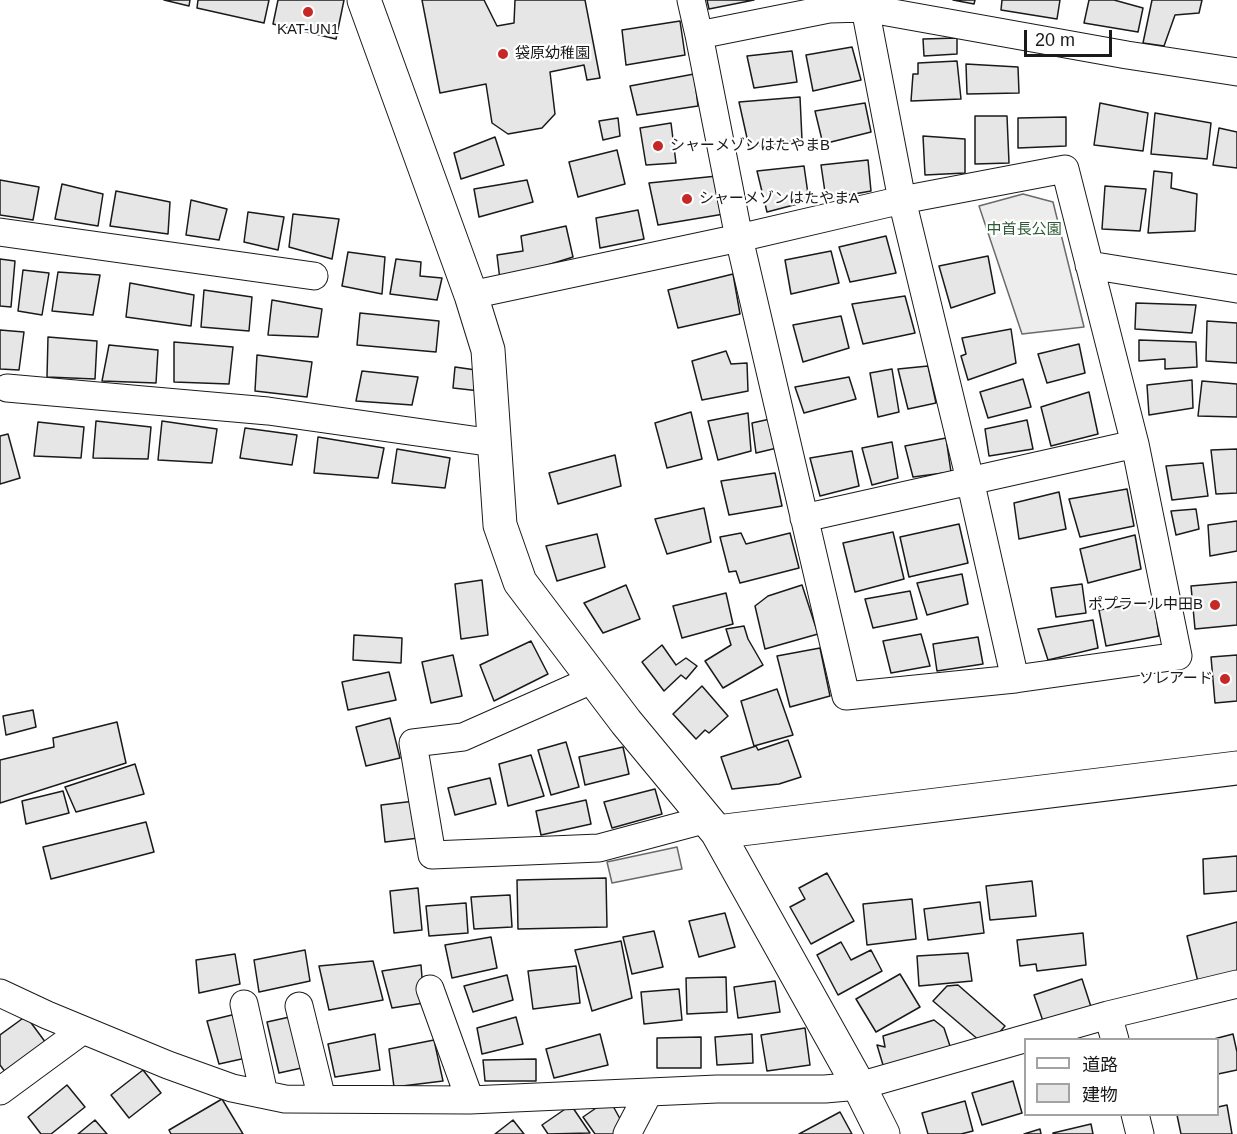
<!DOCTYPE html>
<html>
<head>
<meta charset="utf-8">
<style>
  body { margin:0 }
  #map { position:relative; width:1237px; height:1134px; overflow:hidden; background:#fff; font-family:Helvetica,"Noto Sans JP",sans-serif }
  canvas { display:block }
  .legend { position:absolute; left:1024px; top:1038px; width:195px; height:78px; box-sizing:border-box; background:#fff; border:2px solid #a3a3a3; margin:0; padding:8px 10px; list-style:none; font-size:18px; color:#1a1a1a }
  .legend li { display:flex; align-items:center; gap:12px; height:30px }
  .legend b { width:30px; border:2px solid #a3a3a3 }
  .scale { position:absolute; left:1024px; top:30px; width:88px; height:27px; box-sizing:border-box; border:3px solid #1a1a1a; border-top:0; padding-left:8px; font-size:18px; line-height:21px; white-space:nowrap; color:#1a1a1a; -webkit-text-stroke:4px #fff; paint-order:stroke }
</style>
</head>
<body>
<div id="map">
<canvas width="1237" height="1134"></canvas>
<ul class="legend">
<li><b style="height:8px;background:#fff"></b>道路</li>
<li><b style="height:16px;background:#e6e6e6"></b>建物</li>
</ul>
<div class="scale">20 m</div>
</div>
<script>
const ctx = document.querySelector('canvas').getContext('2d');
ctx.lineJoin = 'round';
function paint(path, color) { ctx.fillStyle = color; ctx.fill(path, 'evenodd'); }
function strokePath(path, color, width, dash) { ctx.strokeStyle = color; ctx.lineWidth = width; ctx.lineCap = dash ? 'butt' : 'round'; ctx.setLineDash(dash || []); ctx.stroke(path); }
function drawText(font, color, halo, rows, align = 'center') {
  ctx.font = font + ' Helvetica,"Noto Sans JP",sans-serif'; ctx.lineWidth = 4.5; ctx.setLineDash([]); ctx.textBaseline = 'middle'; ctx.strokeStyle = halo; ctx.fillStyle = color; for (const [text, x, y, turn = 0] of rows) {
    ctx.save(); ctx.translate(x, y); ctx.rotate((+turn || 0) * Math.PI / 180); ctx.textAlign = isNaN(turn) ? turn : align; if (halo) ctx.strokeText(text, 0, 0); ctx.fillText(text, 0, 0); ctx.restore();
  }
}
const built = new Path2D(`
  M1023 194 1053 202 1084 327 1022 334 979 206Z
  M677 847 682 869 612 883 607 862Z`);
paint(built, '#ededed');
strokePath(built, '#6a6a6a', 1.5);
const building = new Path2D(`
  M164 0H190L189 6Z
  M198 0H269L264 23 197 8Z
  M278 0H344L336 39 273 24Z
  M422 0H484L497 26 514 23 515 0H585L600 78 587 80 584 65 550 72 555 114 542 128 508 134 492 123 486 84 440 93Z
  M707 0H754L709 9Z
  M953 0H975L974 4Z
  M1002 0H1060L1057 19 1001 10Z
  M1089 0H1114L1143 8 1138 32 1084 23Z
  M1152 0H1202L1199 13 1175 15 1164 46 1143 43Z
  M680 21 685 55 626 65 622 30Z
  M957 38V54L924 56 923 39Z
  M852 47 861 80 813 91 806 55Z
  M792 51 797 82 754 88 747 56Z
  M957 61 961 99 911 101 913 74H918V63Z
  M966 64 1018 67 1019 93 967 94Z
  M694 74 698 106 637 115 630 86Z
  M800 97 802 140 749 147 739 102Z
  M865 103 871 132 823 144 815 111Z
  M1100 103 1148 113 1143 151 1094 145Z
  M1155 113 1211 123 1207 159 1151 154Z
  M975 116H1007L1009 163 975 164Z
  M1066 117V146L1018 148V118Z
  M618 118 620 136 603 140 599 121Z
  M671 123 676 163 646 165 640 128Z
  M1219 128 1237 132V168L1213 165Z
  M923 136 965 139V173L925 175Z
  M495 137 504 165 461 179 454 153Z
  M617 150 625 184 578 197 569 162Z
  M868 160 871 191 826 199 821 165Z
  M804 166 809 201 767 212 757 171Z
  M1154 171 1172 173 1171 188 1197 194 1195 231 1148 233Z
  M717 176 724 214 658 225 649 183Z
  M0 180 39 187 33 220 0 215Z
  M527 180 533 202 479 217 474 189Z
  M62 184 103 194 98 226 55 219Z
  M1105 186 1146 189 1140 231 1102 229Z
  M116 191 170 202 168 234 110 226Z
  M191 200 227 209 219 240 186 235Z
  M638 210 644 239 600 248 596 218Z
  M248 212 284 217 278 250 244 242Z
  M293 214 339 219 332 259 289 247Z
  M566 226 573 257 500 280 497 255 523 251 521 236Z
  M886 236 896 273 850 282 839 247Z
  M831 251 839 283 791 294 785 260Z
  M348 252 385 257 382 294 342 286Z
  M988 256 995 293 951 308 939 266Z
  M0 259 15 261 11 307 0 306Z
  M396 259 421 262 420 276 442 278 437 300 390 294Z
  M23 270 49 273 42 315 18 311Z
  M58 272 100 275 93 315 52 311Z
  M733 274 740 314 678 328 668 290Z
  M130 283 194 295 191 326 126 317Z
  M204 290 252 297 249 331 201 327Z
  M905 296 915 333 863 344 852 304Z
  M272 300 322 309 318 337 268 335Z
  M1136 303 1196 305 1192 333 1135 329Z
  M360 313 439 321 436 352 357 345Z
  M841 316 849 348 803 362 793 325Z
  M1207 321 1237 323V363L1206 361Z
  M1011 329 1016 363 968 380 961 356 966 354 962 338Z
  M0 330 24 332 19 370 0 369Z
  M48 337 97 341 95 379 47 377Z
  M1139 340 1196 342 1197 367 1165 369V359L1139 361Z
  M174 342 233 347 229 384 174 382Z
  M1079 344 1085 373 1047 383 1038 354Z
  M109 345 158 350 156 383 102 381Z
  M726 351 731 364 747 363 748 391 702 400 692 361Z
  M257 355 312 362 307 397 255 391Z
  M928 366 936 403 908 409 898 369Z
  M455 367 483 371 480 391 453 388Z
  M892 369 899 412 878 417 870 373Z
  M362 371 418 377 412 405 356 401Z
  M849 377 856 399 804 413 795 387Z
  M1023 379 1031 407 988 418 980 392Z
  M1192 380 1193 408 1149 415 1147 385Z
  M1202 381 1237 384V417L1198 416Z
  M1089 392 1098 434 1051 446 1041 407Z
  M691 412 702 459 667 468 655 423Z
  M748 413 751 451 718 460 708 421Z
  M770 419 777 448 756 453 752 423Z
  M1027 420 1033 449 989 456 985 429Z
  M96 421 151 427 148 459 93 458Z
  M162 421 217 429 212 463 158 460Z
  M38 422 84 427 81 458 34 456Z
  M245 428 297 435 292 465 240 458Z
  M8 434 20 478 0 484V436Z
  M318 437 384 448 378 478 314 473Z
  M946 438 951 472 913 477 905 446Z
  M892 442 898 478 872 485 862 448Z
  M397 449 450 458 445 488 392 483Z
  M1237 449V493L1216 494 1211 450Z
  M852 451 859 486 820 496 810 458Z
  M615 455 621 486 558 504 549 473Z
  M1203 463 1208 496 1172 500 1166 466Z
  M775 473 782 506 729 515 721 481Z
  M1127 489 1134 526 1080 537 1069 499Z
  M1059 492 1066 529 1019 539 1014 503Z
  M704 508 711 542 667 554 655 519Z
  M1196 509 1199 529 1176 535 1171 511Z
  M1237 521V551L1210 556 1208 525Z
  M959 524 968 563 909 577 900 537Z
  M893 532 904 579 855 592 843 543Z
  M741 533 746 544 790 533 799 568 740 583 736 571 729 572 720 537Z
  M597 534 605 567 557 581 546 546Z
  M1135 535 1141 569 1088 583 1080 549Z
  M962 574 968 604 927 615 917 583Z
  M482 580 488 635 461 639 455 584Z
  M1237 582V625L1195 629 1191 586Z
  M1082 584 1086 613 1056 617 1051 588Z
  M626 585 640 619 603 633 584 603Z
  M802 585 818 634 765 649 755 606 768 596Z
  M910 591 917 619 873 628 865 599Z
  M726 593 733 624 682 638 673 606Z
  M1154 601 1159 636 1106 646 1099 610Z
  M1093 620 1098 648 1048 660 1038 629Z
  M744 626 748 639 763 665 723 688 705 661 731 645 726 629Z
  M921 634 930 666 891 673 883 641Z
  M354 635 402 638 401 663 353 660Z
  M978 637 983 664 937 671 933 644Z
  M531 641 548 674 494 701 480 665Z
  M662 645 676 665 686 658 697 666 686 679 681 675 664 691 642 662Z
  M820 648 830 696 790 707 777 656Z
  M453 655 462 696 431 703 422 662Z
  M1237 655V701L1215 703 1211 657Z
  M389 672 396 700 348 710 342 682Z
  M702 686 728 716 709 733 705 730 696 739 673 714Z
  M777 689 793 735 754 746 741 701Z
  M33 710 36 727 6 735 3 716Z
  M390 718 400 758 366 766 356 727Z
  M117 722 126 763 0 803V760L54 747 53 738Z
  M788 740 801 777 779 784 732 789 721 757 756 746 758 750Z
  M566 742 579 787 551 795 538 750Z
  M623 747 629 774 585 785 579 757Z
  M531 755 544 796 508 806 499 764Z
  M135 764 144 794 76 812 65 787Z
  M490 778 496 804 455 815 448 788Z
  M655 789 662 814 612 828 604 802Z
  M63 791 69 813 26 824 22 801Z
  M586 800 591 824 541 835 536 811Z
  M415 801 419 838 385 842 381 805Z
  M146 822 154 852 51 879 43 847Z
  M1237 856V891L1204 894 1203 859Z
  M827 873 854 921 811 944 790 907 805 899 799 888Z
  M606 878 607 927 518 929 517 880Z
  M1032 881 1036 916 990 920 986 886Z
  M418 888 422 930 394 933 390 891Z
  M510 895 512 927 474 929 471 897Z
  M912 899 916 939 867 945 863 904Z
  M980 902 984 933 928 940 924 909Z
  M466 903 468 933 429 936 426 906Z
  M725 913 735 947 699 957 689 921Z
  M1237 922V972L1198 982 1187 936Z
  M654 931 663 967 632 974 623 937Z
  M1083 933 1086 965 1037 971 1036 964 1020 966 1017 940Z
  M491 937 497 968 452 978 445 945Z
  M621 941 632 998 592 1011 575 950Z
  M841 942 851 960 871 950 882 971 838 995 817 955Z
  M305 950 310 981 259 992 254 960Z
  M968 953 972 981 919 986 917 956Z
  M235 954 240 984 199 993 196 960Z
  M373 961 383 1000 329 1010 319 966Z
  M421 965 424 1003 392 1008 382 971Z
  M576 966 580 1003 533 1009 528 971Z
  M900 974 920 1007 876 1032 856 999Z
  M507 975 513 1000 473 1012 464 986Z
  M726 977 727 1012 687 1014 686 978Z
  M1082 979 1093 1013 1044 1024 1034 995Z
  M775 981 780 1012 738 1018 734 987Z
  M958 985 1005 1026 987 1047 933 1001 947 986Z
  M679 989 682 1020 644 1024 641 992Z
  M236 1014 246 1058 219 1064 207 1021Z
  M26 1016 46 1043 6 1073 0 1065V1035Z
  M294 1016 306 1067 279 1073 267 1022Z
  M516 1017 523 1044 482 1054 477 1028Z
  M934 1020 944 1028 953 1055 886 1075 877 1045 885 1047 883 1036Z
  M805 1028 810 1065 767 1071 761 1035Z
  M375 1034 380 1070 335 1077 328 1044Z
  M600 1034 608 1065 554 1078 546 1049Z
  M752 1034 753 1063 717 1065 715 1037Z
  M1233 1034 1237 1052V1070L1218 1074V1040H1210Z
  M701 1037V1068H657V1038Z
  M434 1040 443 1081 394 1087 389 1049Z
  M536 1059V1081H485L483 1060Z
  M143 1070 161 1093 129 1118 111 1095Z
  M1013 1081 1022 1113 982 1125 972 1093Z
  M67 1085 85 1107 51 1134H41L28 1117Z
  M222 1099 243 1134H171L169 1130Z
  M965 1101 973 1131 961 1134H928L922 1113Z
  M571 1105 590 1133 548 1134 542 1125Z
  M1227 1105 1232 1134H1181L1177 1115 1218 1114V1107Z
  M599 1106H613L624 1126 621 1134H595L583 1117Z
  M840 1112 852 1134H799Z
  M95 1120 107 1134H78Z
  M513 1120 524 1134H495Z
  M1091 1124 1093 1134H1053V1133Z
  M1040 1129 1041 1134H1024Z`);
paint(building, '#e6e6e6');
strokePath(building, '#1a1a1a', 1.5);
const minor = new Path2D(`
  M691 0 699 35
  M865 8 902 200 970 480 1015 679
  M0 232 314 276
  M1089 265 1237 289
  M471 295 739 238 902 200 1065 169 1135 444 804 518
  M7 388 268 411 494 443
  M1135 444 1178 656 1015 679 846 696 739 238 699 35 829 9 865 8 1127 55 1237 72
  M594 679 463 737 413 743 432 855 599 848 707 819
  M430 989 470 1100
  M0 993 47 1015 168 1065 232 1088 285 1099 470 1100 717 1089H825L859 1086 1108 1015 1237 984
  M244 1004 264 1094
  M299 1006 322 1099
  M1108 1015 1115 1040
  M0 1091 83 1030
  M1135 1114 1140 1134
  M627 1134 649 1092`);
const tertiary = new Path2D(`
  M364 0 471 295 488 350 500 525 520 582 626 722 717 832 859 1086 883 1134
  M717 832 1237 768`);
strokePath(minor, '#1a1a1a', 29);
strokePath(tertiary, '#1a1a1a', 35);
strokePath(minor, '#fff', 27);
strokePath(tertiary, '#fff', 33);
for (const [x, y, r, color] of [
  [308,12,6,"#c62828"],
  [503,54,6,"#c62828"],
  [658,146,6,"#c62828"],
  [687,199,6,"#c62828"],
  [1215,605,6,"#c62828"],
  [1225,679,6,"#c62828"]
]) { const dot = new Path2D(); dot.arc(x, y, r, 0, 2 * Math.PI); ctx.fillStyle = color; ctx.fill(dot); strokePath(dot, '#fff', 2); }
drawText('15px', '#1a1a1a', '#fff', [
  ["KAT-UN1",308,30,"center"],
  ["袋原幼稚園",515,54],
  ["シャーメゾンはたやまB",670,146],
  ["シャーメゾンはたやまA",699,199],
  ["ポプラール中田B",1203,605,"right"],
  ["ソレアード",1213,679,"right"]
], 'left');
drawText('15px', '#2b5a34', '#fff', [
  ["中首長公園",1024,230]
]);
</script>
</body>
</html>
